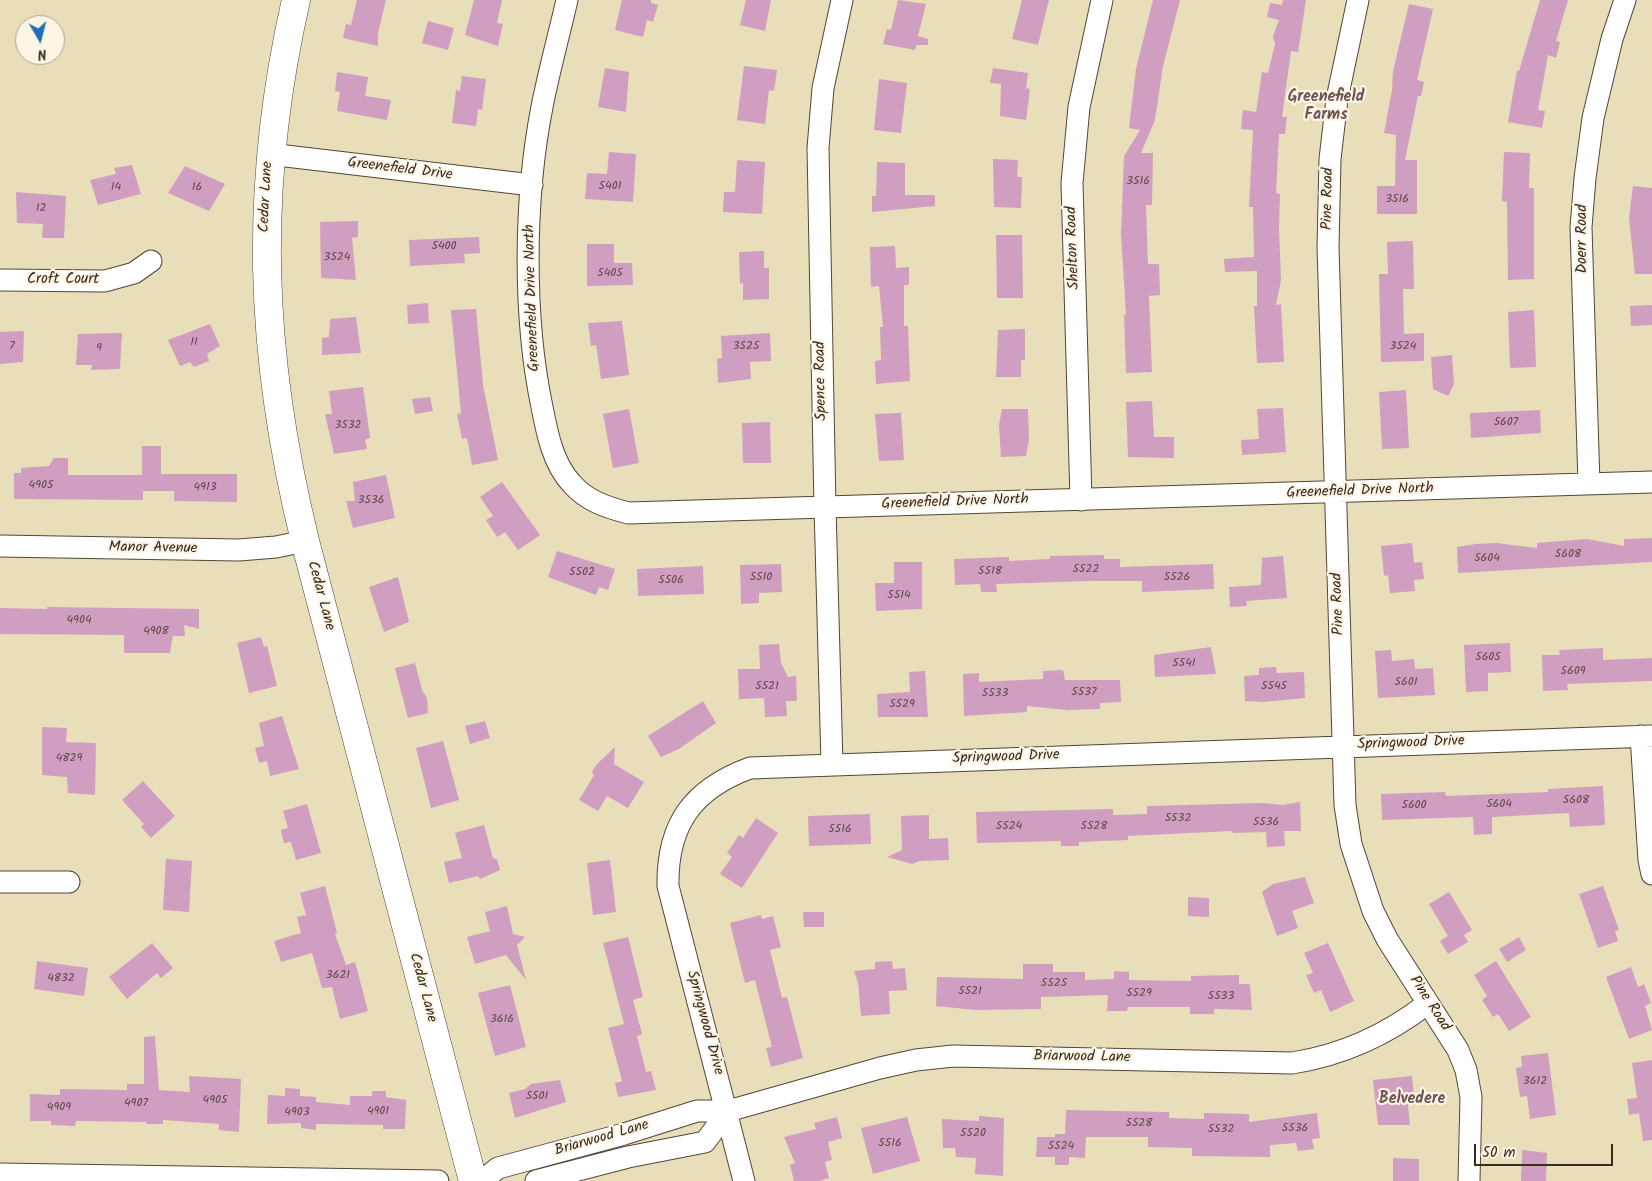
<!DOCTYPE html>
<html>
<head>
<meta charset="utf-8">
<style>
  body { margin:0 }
  #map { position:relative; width:1652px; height:1181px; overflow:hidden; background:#e9deba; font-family:Kalam,sans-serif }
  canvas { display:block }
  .north { position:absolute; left:15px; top:15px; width:50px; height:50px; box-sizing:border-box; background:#fcf5e5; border:1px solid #afa495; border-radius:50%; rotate:172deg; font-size:14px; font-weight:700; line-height:20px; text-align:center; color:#3b2a1e }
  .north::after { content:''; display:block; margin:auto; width:18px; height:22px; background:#1f6fb2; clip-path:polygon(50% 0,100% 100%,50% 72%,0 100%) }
  .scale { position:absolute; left:1474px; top:1144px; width:139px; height:22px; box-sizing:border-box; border:2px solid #3b2a1e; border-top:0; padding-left:6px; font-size:15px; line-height:18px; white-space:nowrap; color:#3b2a1e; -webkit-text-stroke:4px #fcf5e5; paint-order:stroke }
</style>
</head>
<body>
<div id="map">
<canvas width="1652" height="1181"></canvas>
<div class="north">N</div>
<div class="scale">50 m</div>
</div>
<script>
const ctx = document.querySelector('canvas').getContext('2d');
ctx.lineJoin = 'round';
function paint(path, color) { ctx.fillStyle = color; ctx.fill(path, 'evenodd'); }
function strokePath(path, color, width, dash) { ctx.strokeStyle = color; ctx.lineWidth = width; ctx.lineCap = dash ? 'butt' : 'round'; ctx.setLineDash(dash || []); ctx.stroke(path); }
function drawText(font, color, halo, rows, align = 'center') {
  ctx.font = font + ' Kalam,sans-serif'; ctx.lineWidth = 4.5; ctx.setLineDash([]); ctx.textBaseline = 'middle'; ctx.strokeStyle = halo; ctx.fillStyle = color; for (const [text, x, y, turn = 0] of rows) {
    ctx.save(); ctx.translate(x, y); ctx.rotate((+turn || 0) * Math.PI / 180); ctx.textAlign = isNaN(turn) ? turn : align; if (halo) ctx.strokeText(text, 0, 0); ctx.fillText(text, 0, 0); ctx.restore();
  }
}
paint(new Path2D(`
  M357 0H386L378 33V46L343 38 346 24 351 25Z
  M474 0H502L497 23 503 24 498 46 465 35Z
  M622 0H651V3L658 5 653 22 647 20 643 37 615 30Z
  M746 0H771L765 31 740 25Z
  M898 0 926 4 918 36 928 39V45H916L915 50 883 44 887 29 891 30Z
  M1022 0H1049L1038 45 1012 39Z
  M1153 0H1180L1163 66 1155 120 1141 153H1153L1152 205H1146L1148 264H1159L1160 295 1149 296 1152 372 1126 373 1124 315H1126L1121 234 1124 156 1140 130 1129 128 1136 69Z
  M1283 0H1306L1298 52 1291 51 1282 117H1287L1285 134H1279L1276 193 1280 194 1279 228 1281 280 1276 305 1281 304 1284 362 1257 363 1254 306H1257V271L1225 272 1224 259 1254 257 1253 207H1249L1253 130 1241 129 1243 110 1256 112 1262 72 1268 73 1275 44 1273 36 1279 20 1267 17 1270 3 1282 5Z
  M1540 0H1568L1556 41 1560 42 1556 58 1548 55 1538 110 1545 111 1542 128 1508 122 1517 71H1519Z
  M1409 4 1433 9 1417 80 1424 82 1421 96H1418L1405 160H1417V214H1377V186H1395L1396 135 1384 133 1392 90 1393 71Z
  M428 21 454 28 448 50 422 43Z
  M744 66 777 70 774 91 769 90 765 124 737 120Z
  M605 68 629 72 626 112 598 107Z
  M993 68 1028 73 1026 88 1030 89 1026 120 1000 116 1001 84 990 83Z
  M337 72 368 77 365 96 391 100 387 120 337 111 340 92 335 91Z
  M462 76 486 79 482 110 478 109 476 126 452 123 456 90 460 91Z
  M879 79 907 83 901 133 874 130Z
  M609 152 636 154 633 202 585 199 587 173 607 174Z
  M1504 152 1530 153 1529 188H1534V279L1508 280 1507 202 1502 201Z
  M993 159 1018 160 1017 177H1022L1021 208 994 207Z
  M737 160 765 162 762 214 723 212 724 192H735Z
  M877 162 905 163V195H935V206L872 212V196H876Z
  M132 165 141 194 98 205 90 180 116 174 114 168Z
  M185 166 225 184 209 211 168 193Z
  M1633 186 1652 188V274H1635L1629 218Z
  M16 192 66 196 64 238H42L43 224 17 223Z
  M358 221V237L352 238 356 280 321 278 320 222Z
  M996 235H1022L1023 298H997Z
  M479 237 480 253 464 254 465 263 410 266 409 240Z
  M1413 241 1414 289H1403L1404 334 1424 333V361L1381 362 1379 274H1388L1387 242Z
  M587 244H614V263H632L633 285 587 286Z
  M895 246 896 268 909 267V285H904V326H908L910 381 876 384 875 361 881 360 880 327H883L879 286 871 287 870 247Z
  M764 251V268H769V299L743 300V283L740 284 739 252Z
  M428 303 429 323 408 324 407 305Z
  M1652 305V325L1631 326 1630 306Z
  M476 309 483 385 498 460 472 465 467 438 462 439 457 414 461 413 451 310Z
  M1534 310 1536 367 1510 368 1508 312Z
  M356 317 361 353 322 355V338L329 337 330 319Z
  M622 321 629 375 601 379 596 345 591 346 588 323Z
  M210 324 220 346 207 354 209 361 194 367 190 362 180 366 168 340Z
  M1025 329V360H1021V377H996L998 330Z
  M24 331 23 362 0 364V332Z
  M122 333 120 369 91 370 92 365H76L78 334Z
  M770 333 771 361 750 362 751 379 718 383 717 359 722 358 721 336Z
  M1452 355 1454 384 1448 396 1433 389 1431 357Z
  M363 387 370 438 365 440 367 449 334 454 325 414H332L329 391Z
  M1406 390 1409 448 1382 449 1379 392Z
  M430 397 433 411 415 414 412 399Z
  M1152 401 1154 437H1174V458L1128 457 1126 402Z
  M1283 408 1286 452 1242 455 1241 440 1259 439 1257 409Z
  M629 409 639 463 613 468 603 414Z
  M1002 409H1028L1029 440 1026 456 1001 457 999 425Z
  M1540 410 1541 433 1471 438 1470 413Z
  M901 413 904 460 879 461 875 414Z
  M770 422 771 463H743L742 423Z
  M142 446H161V474H237V502L174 501V491H143V500L14 499V473H21V468L49 466 54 458H68V475H142Z
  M386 475 395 518 353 528 346 501H355L353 482Z
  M502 482 540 535 518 550 505 532 497 537 486 520 493 516 480 497Z
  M1652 538V562L1458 573 1457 547 1476 544 1496 543 1537 548V543L1587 539 1624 546V539Z
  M1412 543 1414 563 1422 562 1424 579 1414 580 1415 591 1390 593 1388 575 1384 576 1381 546Z
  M557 551 615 569 608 590 599 587 596 595 548 577Z
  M1104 555V559H1120V567L1213 564 1214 589 1142 592V581H1090L996 584 997 592H981L980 584 955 585 954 559 1009 557V561L1050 559V556Z
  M1283 556 1287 598 1246 601 1247 606 1230 607 1229 587 1261 585 1262 558Z
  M894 562H922V609L876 611 875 583H894Z
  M781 564 782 592 759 593V603L741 604 740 565Z
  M703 566 704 594 638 596 637 569Z
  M398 577 409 622 384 632 369 587Z
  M47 607 199 609V629L184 625 185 636H173L170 653H124V635L0 634V608L47 609Z
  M261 637 264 647 267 646 277 686 249 693 237 643Z
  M1510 643 1511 672 1488 673V691L1466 692 1464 645Z
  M779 644 781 663 788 677 796 676 797 701H786L787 716 765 717 764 698 739 699 738 669H760L759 645Z
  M1211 647 1216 674 1155 677 1154 655Z
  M1603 648V660L1652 658V681L1567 684 1568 690 1543 691 1542 655H1560L1559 650Z
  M1391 650 1392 661 1414 659 1415 669 1433 668 1435 695 1378 698 1375 651Z
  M415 663 422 690 427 698 428 713 408 718 395 668Z
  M1276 667 1277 673 1304 672 1305 698 1263 702 1245 701 1244 676 1259 675V668Z
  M1063 670 1065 680H1120L1121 702 1100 703V709L1067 710 1027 706V712L964 716 963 674 979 673V682L1043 679V671Z
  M925 671 928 717H878L877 694 910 692 909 672Z
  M703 701 716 723 679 749 661 757 648 736Z
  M282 716 299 769 270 776 267 761 259 763 255 748 264 746 259 723Z
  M485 721 490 738 470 744 465 726Z
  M42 727 67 728 66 742 96 743 95 795 68 793 67 777 42 775Z
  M443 741 459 800 431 808 416 748Z
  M615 747 614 764 644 782 628 808 607 796 598 811 579 800 594 775 592 772 596 765Z
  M143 781 175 816 151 838 141 827 144 824 122 800Z
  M1603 786 1605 825 1570 827 1569 813 1492 817V834L1474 835 1473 817 1382 820 1381 794 1445 792 1446 796 1548 792V789Z
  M1300 802 1301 831H1284L1285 846 1267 847 1266 832 1233 833 1232 831 1128 836V840L1079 842V846H1061V841L977 843 976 812 1113 809V815L1147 814V806L1263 803 1282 805Z
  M307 804 321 853 296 860 291 842 284 843 281 830 288 828 283 811Z
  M870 814 871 844 809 846 808 816Z
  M929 815V839L948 838 949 860 920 861 912 864 887 857 902 850 901 816Z
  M756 818 778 833 742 888 720 874 732 857 727 853 739 835 743 838Z
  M484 825 493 858 497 859 500 870 480 879 478 876 449 883 444 862 462 858 455 833Z
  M166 859 192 861 189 912 163 910Z
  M610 860 616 912 593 915 587 863Z
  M1305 877 1314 903 1292 911 1298 928 1277 936 1262 892 1273 884Z
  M325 886 337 933 335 934 346 965 355 962 368 1011 340 1019 332 987 322 988 312 953 281 962 274 941 301 933 297 917 306 915 300 893Z
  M1603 886 1619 930 1615 931 1618 941 1598 948 1579 894Z
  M1449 892 1472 930 1464 935 1468 942 1448 954 1440 941 1448 936 1429 904Z
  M1188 897 1209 898V917L1188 916Z
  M507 906 513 934 525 937 517 945 526 980 506 955 475 964 467 937 490 931 485 912Z
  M803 912H824V927H804Z
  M761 915 762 919 773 916 781 947 770 950 782 998 787 997 803 1058 771 1067 766 1048 772 1047 755 980 745 983 730 923Z
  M628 937 643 997 633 1000 642 1034 637 1036 646 1072 651 1071 656 1090 618 1097 615 1083 622 1081 608 1028 624 1024 603 943Z
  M1519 937 1526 950 1507 962 1499 949Z
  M152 943 173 968 161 978 157 973 127 999 109 977Z
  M1328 943 1354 1001 1330 1012 1321 990 1314 993 1306 975 1313 973 1304 953Z
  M37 961 88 968 84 996 34 989Z
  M892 961 893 969 905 968 907 990 889 991 890 1014 861 1016 858 982 854 971 875 969V962Z
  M1496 961 1531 1017 1509 1031 1498 1014 1493 1017 1482 1000 1487 996 1474 975Z
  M1023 964H1053V972H1085V980L1114 979V971L1129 972V980L1191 981V976L1239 975V984H1250L1252 1010 1214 1009V1014H1190V1007H1128L1127 1011H1107L1108 995 1041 997V1009L975 1010 936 1006 937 977 1023 979Z
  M1631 967 1638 987 1644 984 1651 1003 1645 1006 1652 1030 1629 1039 1606 977Z
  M510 985 526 1047 495 1056 478 993Z
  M155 1036 159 1090 190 1092 189 1076 241 1079 239 1132 219 1130V1124L163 1120V1124H146V1122L76 1121 75 1126 51 1125V1121H30V1094L60 1095V1089L127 1090V1084H144V1037Z
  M1548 1053 1556 1115 1530 1119 1527 1096 1520 1097 1516 1068 1522 1067 1521 1056Z
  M1652 1060V1140L1643 1141 1639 1113 1629 1115 1627 1099 1637 1098 1632 1063Z
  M1412 1076 1415 1105H1408L1410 1125H1378L1373 1080Z
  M560 1080 566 1102 515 1118 509 1093 525 1089 531 1084Z
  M285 1088 300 1089V1096L316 1097V1102L350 1105V1096H372V1091H386V1097L406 1100 405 1129H383V1125L316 1124V1130L301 1128V1123L267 1124 268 1095 285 1096Z
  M1066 1110 1169 1112V1118L1204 1119V1113L1249 1114V1122L1317 1113 1320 1138 1312 1139 1314 1149 1298 1151 1296 1143 1270 1145V1157L1192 1156V1148L1148 1147V1137H1086L1085 1158 1069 1157V1165H1055V1157H1036L1037 1137H1055V1134H1065Z
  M979 1116 1004 1118 1003 1176 975 1174 976 1158 956 1157 955 1148H943L942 1119 979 1121Z
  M837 1117 842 1138 828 1142 832 1160 825 1162 829 1178 819 1181H794L790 1165 795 1163 784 1137 816 1129 814 1123Z
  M907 1117 920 1161 873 1174 861 1128Z
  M1522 1150 1547 1153 1546 1181H1521Z
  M1393 1158 1419 1159V1181H1393Z`), '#d09ec1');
const minor = new Path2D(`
  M567 0C559 35 549 71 542 107 524 199 523 316 542 407 547 433 553 464 572 484 587 501 606 507 628 513L1652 482
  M1358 0 1337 99 1330 159 1328 247 1345 805 1351 844 1373 911 1387 939 1458 1050 1466 1070 1471 1097 1469 1181
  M269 154 532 185
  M0 280 105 281 134 273 151 261
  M1589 484 1581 227 1585 178 1593 118 1612 39 1625 0
  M1081 500 1072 183 1079 107 1102 0
  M0 546 239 550 276 547 305 541
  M1641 736 1649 860 1652 874
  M832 764 825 507 818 148 823 88 842 0
  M0 882H69
  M0 1174 438 1181
  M482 1181 498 1168 624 1134 697 1111H728L880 1068 916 1060 953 1056 1292 1063C1344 1055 1387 1035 1428 1003
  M536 1181 628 1157 705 1142 728 1111
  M744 1181 668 886C667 824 693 789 750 768L1652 736`);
const major = new Path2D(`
  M296 0C253 189 259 353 305 541L473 1181`);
strokePath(minor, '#554535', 23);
strokePath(major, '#554535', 29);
strokePath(minor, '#fff', 21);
strokePath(major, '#fff', 28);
drawText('12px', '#604747', null, [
  ["3516",1138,182],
  ["5401",610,187],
  ["14",116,188],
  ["16",197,188],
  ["3516",1397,200],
  ["12",41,209],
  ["5400",444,247],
  ["3524",337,258],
  ["5405",610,274],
  ["11",194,343],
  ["7",12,347],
  ["3525",746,347],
  ["3524",1403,347],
  ["9",99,349],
  ["5607",1506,423],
  ["3532",348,426],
  ["4905",41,486],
  ["4913",205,488],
  ["3536",371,501],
  ["5608",1568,555],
  ["5604",1487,559],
  ["5522",1086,570],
  ["5518",990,572],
  ["5502",582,573],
  ["5510",761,578],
  ["5526",1177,578],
  ["5506",671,581],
  ["5514",899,596],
  ["4904",79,621],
  ["4908",156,632],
  ["5605",1488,658],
  ["5541",1184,664],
  ["5609",1573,672],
  ["5601",1406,683],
  ["5521",767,687],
  ["5545",1274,687],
  ["5537",1084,693],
  ["5533",995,694],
  ["5529",902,705],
  ["4829",69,759],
  ["5608",1576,801],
  ["5604",1499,805],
  ["5600",1414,806],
  ["5532",1178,819],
  ["5536",1266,823],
  ["5524",1009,827],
  ["5528",1094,827],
  ["5516",840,830],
  ["3621",338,976],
  ["4832",61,979],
  ["5525",1054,984],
  ["5521",970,992],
  ["5529",1139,994],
  ["5533",1221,997],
  ["3616",502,1020],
  ["3612",1535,1082],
  ["5501",537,1097],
  ["4905",215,1101],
  ["4907",136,1104],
  ["4909",59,1108],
  ["4901",378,1112],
  ["4903",297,1113],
  ["5528",1139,1124],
  ["5536",1295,1129],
  ["5532",1221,1130],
  ["5520",973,1134],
  ["5516",890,1144],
  ["5524",1061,1147]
]);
drawText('15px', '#3b2a1e', '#fcf5e5', [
  ["Greenefield Drive",400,170,7],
  ["Cedar Lane",267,197,-87],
  ["Pine Road",1329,199,-89],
  ["Doerr Road",1583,239,-90],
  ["Shelton Road",1074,248,-92],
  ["Croft Court",63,280],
  ["Greenefield Drive North",533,298,-92],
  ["Spence Road",822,381,-91],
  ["Greenefield Drive North",1360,492,-2],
  ["Greenefield Drive North",955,503,-2],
  ["Manor Avenue",153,549,1],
  ["Cedar Lane",320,596,75],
  ["Pine Road",1339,604,-92],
  ["Springwood Drive",1411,744,-2],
  ["Springwood Drive",1006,758,-2],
  ["Cedar Lane",422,988,75],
  ["Pine Road",1429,1004,57],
  ["Springwood Drive",704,1023,75],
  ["Briarwood Lane",1082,1058,1],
  ["Briarwood Lane",602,1139,-16]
]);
drawText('bold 16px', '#6f5357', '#fcf5e5', [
  ["Greenefield",1326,98],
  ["Farms",1326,116],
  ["Belvedere",1412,1100]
]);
</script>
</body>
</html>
